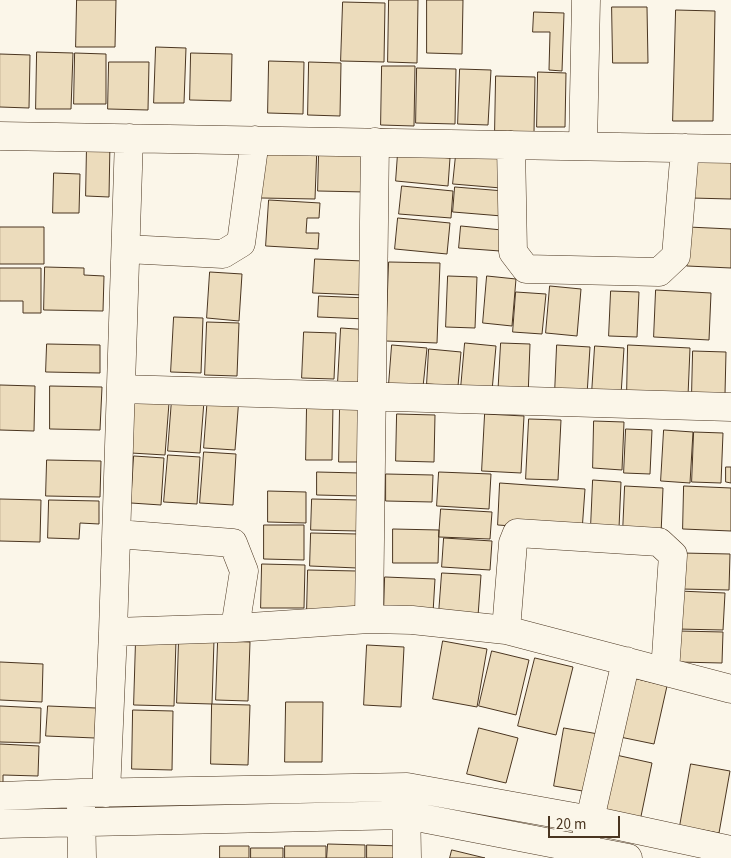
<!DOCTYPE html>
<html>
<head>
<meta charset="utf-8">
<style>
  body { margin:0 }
  #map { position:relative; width:731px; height:858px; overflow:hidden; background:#fbf6e9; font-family:"Source Sans 3",sans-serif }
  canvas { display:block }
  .scale { position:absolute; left:548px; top:816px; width:72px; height:22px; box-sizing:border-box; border:2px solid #4a3520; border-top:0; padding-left:6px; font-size:15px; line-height:18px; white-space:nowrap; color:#4a3520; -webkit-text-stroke:4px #fbf6e9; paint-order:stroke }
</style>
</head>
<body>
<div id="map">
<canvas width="731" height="858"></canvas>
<div class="scale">20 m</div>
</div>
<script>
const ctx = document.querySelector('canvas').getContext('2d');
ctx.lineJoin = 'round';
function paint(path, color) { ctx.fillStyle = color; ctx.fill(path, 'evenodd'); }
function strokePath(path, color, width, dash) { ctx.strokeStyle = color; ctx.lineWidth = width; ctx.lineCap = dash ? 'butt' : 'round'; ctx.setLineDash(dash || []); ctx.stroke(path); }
const building = new Path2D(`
  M77 0H116L115 47H76Z
  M389 0H418L417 63 388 62Z
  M427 0H463L462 54 427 53Z
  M343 2 385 3 384 62 341 61Z
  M612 7H647L648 63H613Z
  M676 10 715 11 713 121H673Z
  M534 12 564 13 562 71 549 70 550 32H533Z
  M156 47 186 48 184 103H154Z
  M37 52 73 53 71 109H36Z
  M75 53 106 54V104H74Z
  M191 53 232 54 231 101 190 100Z
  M0 54 30 55 29 108 0 107Z
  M269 61 304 62 303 114 268 113Z
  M109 62H149L148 110 108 109Z
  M309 62 341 63 340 116 308 115Z
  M382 66H415L414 126 381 125Z
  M417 68 456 69 455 124 416 123Z
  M460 69 491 70 488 125 458 124Z
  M538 72 566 73 565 127H537Z
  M496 76 535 77 534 132 495 131Z
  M87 142H110L109 197 86 196Z
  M263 143 317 145 315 199 261 198Z
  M319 153 367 154 366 192 318 191Z
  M398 153 450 158 448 186 396 181Z
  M456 155 503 159 501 188 453 184Z
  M692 158 731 159V199L691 198Z
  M54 173 80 174 79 213H53Z
  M402 186 453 191 451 218 399 214Z
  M455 187 504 191 502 216 453 212Z
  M269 200 320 203 319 218H307L306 233H319L318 249 266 246Z
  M398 218 450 223 447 254 395 249Z
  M461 226 502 230 500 251 459 248Z
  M0 227H44V264H0Z
  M688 227 731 229V268L687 266Z
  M315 259 364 261 363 295 313 293Z
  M389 262 440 263 437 343 386 341Z
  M45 267 84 268V275L104 276 103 311 44 310Z
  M0 268H41V313H23V301H0Z
  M210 272 242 274 239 321 207 318Z
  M448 276 477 277 475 328 446 327Z
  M487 276 516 279 512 326 483 323Z
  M550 286 581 289 577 336 546 333Z
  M656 290 711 293 709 340 654 337Z
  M611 291 639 292 637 337 609 336Z
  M516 292 546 294 542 334 513 332Z
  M319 296 368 298 367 319 318 317Z
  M174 317 203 318 201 373 171 372Z
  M207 322 239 323 237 376 205 375Z
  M341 328 371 330 368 384 338 382Z
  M304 332 336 333 334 379 302 378Z
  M465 343 496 346 492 391 461 388Z
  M501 343 530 344 528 398 498 397Z
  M47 344 100 345V373L46 372Z
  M392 345 427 348 423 387 389 384Z
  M557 345 590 347 587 395 555 393Z
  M628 345 690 348 688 396 627 394Z
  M595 346 624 348 621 395 592 393Z
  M429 349 461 352 458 386 427 384Z
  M693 351 726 352 725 394 692 393Z
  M0 385 35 386 34 431 0 430Z
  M50 386 102 387 100 430 50 429Z
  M208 395 239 397 235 450 204 448Z
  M172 399 204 401 200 453 168 451Z
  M134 400 169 403 165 455 131 453Z
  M307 404H333L332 460H306Z
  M340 406H368L367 462H339Z
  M397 414 435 415 434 462 396 461Z
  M485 414 524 416 521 473 482 471Z
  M529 419 561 420 558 480 526 479Z
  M594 421 624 422 622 470 593 468Z
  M626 429 652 430 650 474 624 473Z
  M664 430 693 432 690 483 661 481Z
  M694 432 723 433 721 483 692 482Z
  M204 452 236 454 233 505 200 503Z
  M168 455 200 457 197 504 164 502Z
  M134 456 164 458 161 505 131 503Z
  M47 460 101 461 100 497 46 496Z
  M726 467H731V483L726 482Z
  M317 472 360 473V496L317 495Z
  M439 472 491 474 489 509 437 506Z
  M386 474 433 475 432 502 386 501Z
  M593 480 621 482 619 528 591 526Z
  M500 483 585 489 582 531 498 525Z
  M625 486 663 488 661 534 623 532Z
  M684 486 731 488V531L683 529Z
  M268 491 306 492V523L268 522Z
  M0 499 41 500 40 542 0 541Z
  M312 499 359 500V531L311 530Z
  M49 500 99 501V524L80 523 79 539 48 538Z
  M441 509 492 512 490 539 439 537Z
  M264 525H304V560L264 559Z
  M393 529 439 530 438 563H393Z
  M311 533 358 534 357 568 310 566Z
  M444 538 492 541 490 570 442 567Z
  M682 553 730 554 729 590 681 589Z
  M262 564 305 565 304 608H261Z
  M308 570 357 571 356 611H307Z
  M442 573 481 575 478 616 439 613Z
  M385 577 435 579 433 613 384 611Z
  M679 591 725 593 723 630 677 629Z
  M679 631 723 632 722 663 678 662Z
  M136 639 176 640 174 706 134 705Z
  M179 639 214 640 212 704 177 703Z
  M218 641 250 642 248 701 216 700Z
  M443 641 487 649 477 707 433 699Z
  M367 645 404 647 401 707 364 705Z
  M492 651 529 660 516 715 479 706Z
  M535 658 573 667 556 735 518 726Z
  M0 662 43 664 42 702 0 700Z
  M633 678 667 686 654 744 620 737Z
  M286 702H323L322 762H285Z
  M212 704 250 705 248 765 211 764Z
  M0 706 41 708 40 743 0 742Z
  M48 706 96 708 95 738 46 736Z
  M133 710 173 711 172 770 132 769Z
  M479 728 518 738 506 783 467 774Z
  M564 728 604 735 594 793 554 786Z
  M0 744 39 746 38 776 3 775V784L0 783Z
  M616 755 652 763 639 826 603 819Z
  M691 764 730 771 719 833 680 826Z
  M328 844 365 845V858H327Z
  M367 845 402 846 401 858H367Z
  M220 846H249V858H220Z
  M285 846H326V858H285Z
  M251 848H283V858H251Z
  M452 850 485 858H450Z`);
paint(building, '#ecdcbc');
strokePath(building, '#4a3520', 1);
const minor = new Path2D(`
  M0 136 731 149
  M511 145 513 252 526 269 659 272 676 256 685 148
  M583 146 586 0
  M126 249 223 254 241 243 255 140
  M121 389 731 407
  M117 534 233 543 244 571 235 628
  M369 619 375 142
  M506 630 513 543 517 533 659 542 673 555 665 671
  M113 632 235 628 369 619 412 620 506 630 731 689
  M106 793 113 632 129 138
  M0 796 81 793 407 787 591 820 731 850
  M406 798 407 858
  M81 804 82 858
  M0 824 406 815 628 858
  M586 837 626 661`);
strokePath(minor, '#4a3520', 29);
strokePath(minor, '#fbf6e9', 28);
</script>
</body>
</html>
